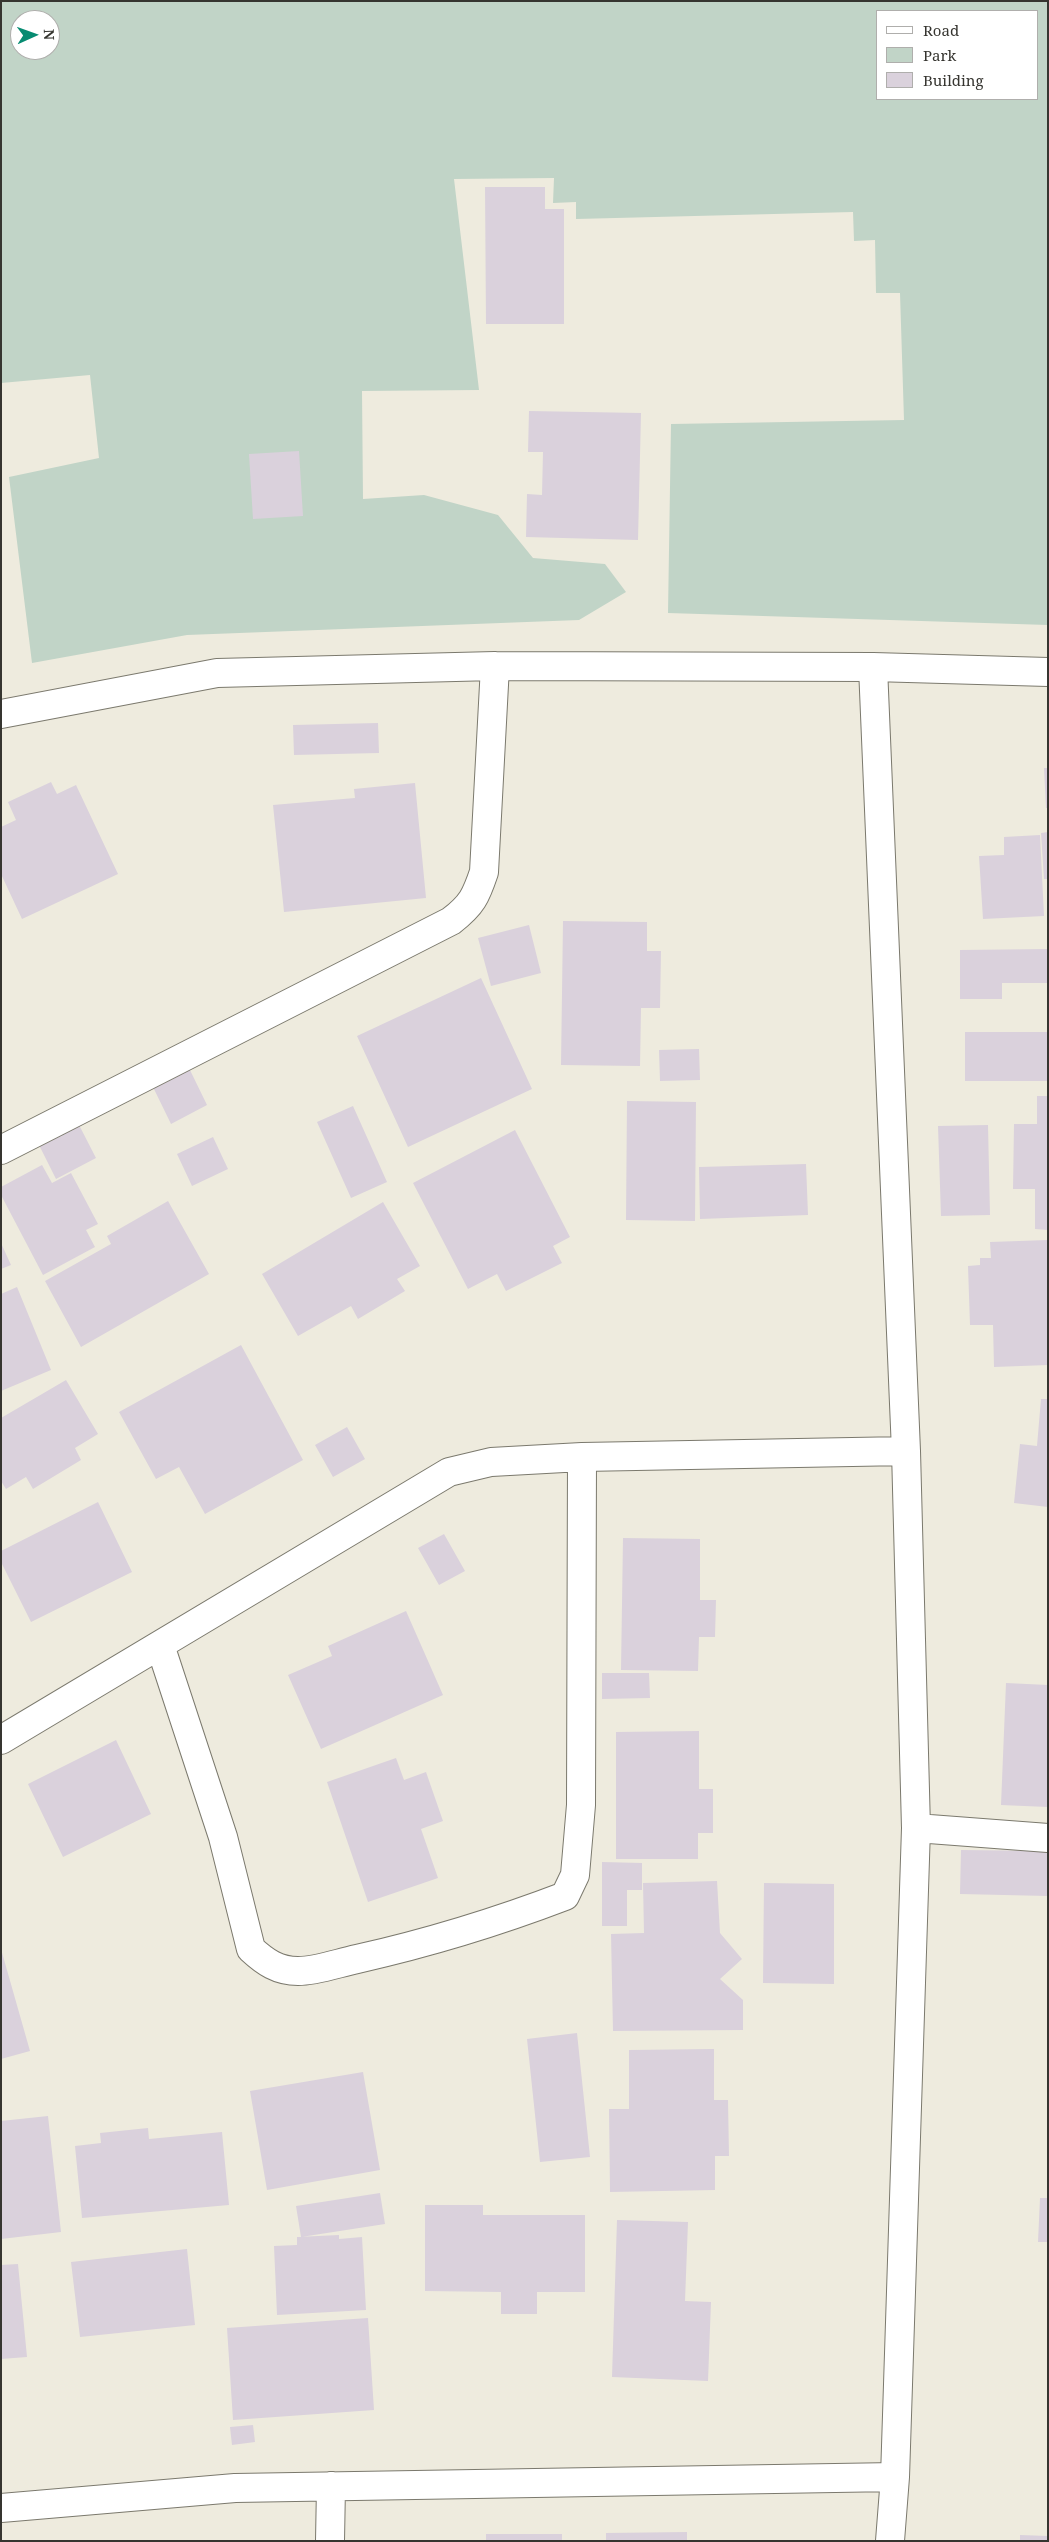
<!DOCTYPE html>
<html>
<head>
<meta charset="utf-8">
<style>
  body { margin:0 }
  #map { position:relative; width:1049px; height:2542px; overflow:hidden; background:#eeebde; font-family:"Noto Serif",serif }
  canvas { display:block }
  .frame { position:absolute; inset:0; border:2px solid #363530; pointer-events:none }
  .legend { position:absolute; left:876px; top:10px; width:162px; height:90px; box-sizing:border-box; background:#fff; border:1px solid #afaeac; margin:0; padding:6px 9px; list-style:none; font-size:15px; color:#363530 }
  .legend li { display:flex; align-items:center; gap:10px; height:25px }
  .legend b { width:25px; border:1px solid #afaeac }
  .north { position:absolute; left:10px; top:10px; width:50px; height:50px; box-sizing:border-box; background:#fff; border:1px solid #afaeac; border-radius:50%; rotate:88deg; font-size:14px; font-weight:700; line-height:20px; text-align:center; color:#363530 }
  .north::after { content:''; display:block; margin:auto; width:18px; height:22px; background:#078c72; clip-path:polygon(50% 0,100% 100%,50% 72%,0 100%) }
</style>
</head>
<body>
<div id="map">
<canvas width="1049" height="2542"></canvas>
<div class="frame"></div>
<ul class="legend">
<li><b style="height:6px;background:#fff"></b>Road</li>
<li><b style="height:14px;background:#c1d4c7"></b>Park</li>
<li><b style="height:14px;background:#dad1dc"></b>Building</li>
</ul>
<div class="north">N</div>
</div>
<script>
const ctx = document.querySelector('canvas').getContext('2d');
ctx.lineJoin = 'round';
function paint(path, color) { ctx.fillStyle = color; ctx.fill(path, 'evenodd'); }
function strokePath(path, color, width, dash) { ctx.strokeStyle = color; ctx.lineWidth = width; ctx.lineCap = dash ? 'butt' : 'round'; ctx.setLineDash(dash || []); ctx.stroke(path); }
paint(new Path2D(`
  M1 1H1048V625L668 613 671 424 904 420 900 293H876L875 240 854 241 853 212 576 219V202L553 203 554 178 454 179 479 390 362 391 363 499 424 495 498 515 533 558 605 564 626 592 579 620 187 635 32 663 9 477 99 458 90 375 1 383ZM878 11H1038V99H878ZM20 20H50V50H20Z`), '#c1d4c7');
paint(new Path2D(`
  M485 187H545V209H564V324H486Z
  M529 411 641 413 638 540 526 537 527 494 542 495 543 452H528Z
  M299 451 303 516 253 519 249 454Z
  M378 723 379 753 294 755 293 725Z
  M1044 768H1048V808H1046Z
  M51 782 57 794 76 785 118 874 22 919 1 874V827L16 820 8 802Z
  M415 783 426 898 284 912 273 805 355 798 354 789Z
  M1048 832V879H1044L1041 833Z
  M1040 835 1044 916 983 919 979 856 1004 855V837Z
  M563 921 647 922V951H661L660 1008H641L640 1066 561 1065Z
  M529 925 541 973 491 986 478 938Z
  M1048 949V983H1002V999H960V950Z
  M481 978 532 1089 408 1147 357 1036Z
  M965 1032H1048V1081H965Z
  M699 1049 700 1080 660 1081 659 1050Z
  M189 1068 207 1105 171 1124 153 1087Z
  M1037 1096H1048V1230L1035 1229V1189H1013L1014 1124H1037Z
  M627 1101 696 1102 695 1221 626 1220Z
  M353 1106 387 1182 351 1198 317 1122Z
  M78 1123 96 1158 56 1179 38 1143Z
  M988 1125 990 1215 941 1216 938 1126Z
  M515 1130 570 1237 553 1246 562 1263 506 1291 497 1274 468 1289 413 1183Z
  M213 1137 228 1169 192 1186 177 1154Z
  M806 1164 808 1215 700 1219 699 1167Z
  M42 1165 52 1183 71 1173 98 1224 86 1230 95 1247 43 1275 1 1195V1187Z
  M168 1201 209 1274 81 1347 45 1281 111 1244 107 1236Z
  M383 1202 420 1266 397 1279 405 1291 358 1319 351 1306 298 1336 262 1274Z
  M1048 1240V1365L994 1367 993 1325H970L968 1266 980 1265V1258H991L990 1242Z
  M1 1243 11 1265 1 1269Z
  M17 1287 51 1370 1 1391V1294Z
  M241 1345 303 1460 205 1514 179 1467 156 1479 119 1412Z
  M66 1380 98 1434 75 1448 81 1460 33 1489 26 1477 6 1489 1 1481V1418Z
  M1041 1399H1048V1507L1014 1503 1020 1444 1037 1446Z
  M347 1427 365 1459 333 1477 315 1445Z
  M98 1502 132 1572 31 1622 1 1562V1551Z
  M444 1534 465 1571 439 1585 418 1548Z
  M623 1538 700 1539V1600H716L715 1637H699L698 1671 621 1670Z
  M406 1611 443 1695 321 1749 288 1675 332 1656 328 1646Z
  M602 1673H649L650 1698 602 1699Z
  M1006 1683 1048 1685V1807L1001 1805Z
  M699 1731V1789H713V1833H698V1859H616V1732Z
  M116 1740 151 1814 63 1857 28 1784Z
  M396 1758 404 1780 426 1772 443 1821 421 1829 438 1878 368 1902 327 1782Z
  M961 1850 1048 1851V1896L960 1894Z
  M602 1862 642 1863V1890H627V1926H602Z
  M717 1881 720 1933 742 1959 720 1979 743 2000V2030L613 2031 611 1934 644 1933 643 1883Z
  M764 1883 834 1884V1984L763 1983Z
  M1 1949 30 2051 1 2059Z
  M577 2033 590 2157 540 2162 527 2039Z
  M714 2049V2100H728L729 2156H715V2190L610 2192 609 2109H629V2050Z
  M363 2072 380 2170 267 2190 250 2091Z
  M48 2116 61 2232 1 2239V2121Z
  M148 2128 149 2139 222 2132 229 2205 82 2218 75 2146 101 2143 100 2133Z
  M380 2193 385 2224 301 2237 296 2206Z
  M1040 2198H1048V2242H1038Z
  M425 2205H483V2215H585V2292H537V2314H501V2292L425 2291Z
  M617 2220 688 2222 685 2301 711 2302 708 2381 612 2377Z
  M339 2235V2239L362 2237 366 2310 277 2315 274 2246 297 2245V2237Z
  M187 2249 195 2325 80 2337 71 2262Z
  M18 2264 27 2357 1 2359V2265Z
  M368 2318 374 2410 233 2420 227 2328Z
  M253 2425 255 2442 232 2445 230 2427Z
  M687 2532V2541H606V2533Z
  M486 2534H562V2541H486Z
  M1020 2535 1048 2536V2541H1020Z`), '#dad1dc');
const minor = new Path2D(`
  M873 667 906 1451 916 1828 895 2477 890 2541
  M1 714 217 673 495 666 873 667 1048 672
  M1 1150 451 921C472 905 476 896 484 872L495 666
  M160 1645 223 1837 251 1949C265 1962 278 1971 298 1971 317 1971 338 1963 357 1959 428 1943 497 1922 565 1896L575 1875 581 1805 582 1457
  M1 1740 449 1472 491 1462 582 1457 906 1451
  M916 1828 1048 1838
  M1 2508 235 2488 895 2477
  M330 2541 331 2486`);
strokePath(minor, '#7b796d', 30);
strokePath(minor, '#fff', 28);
</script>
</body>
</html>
